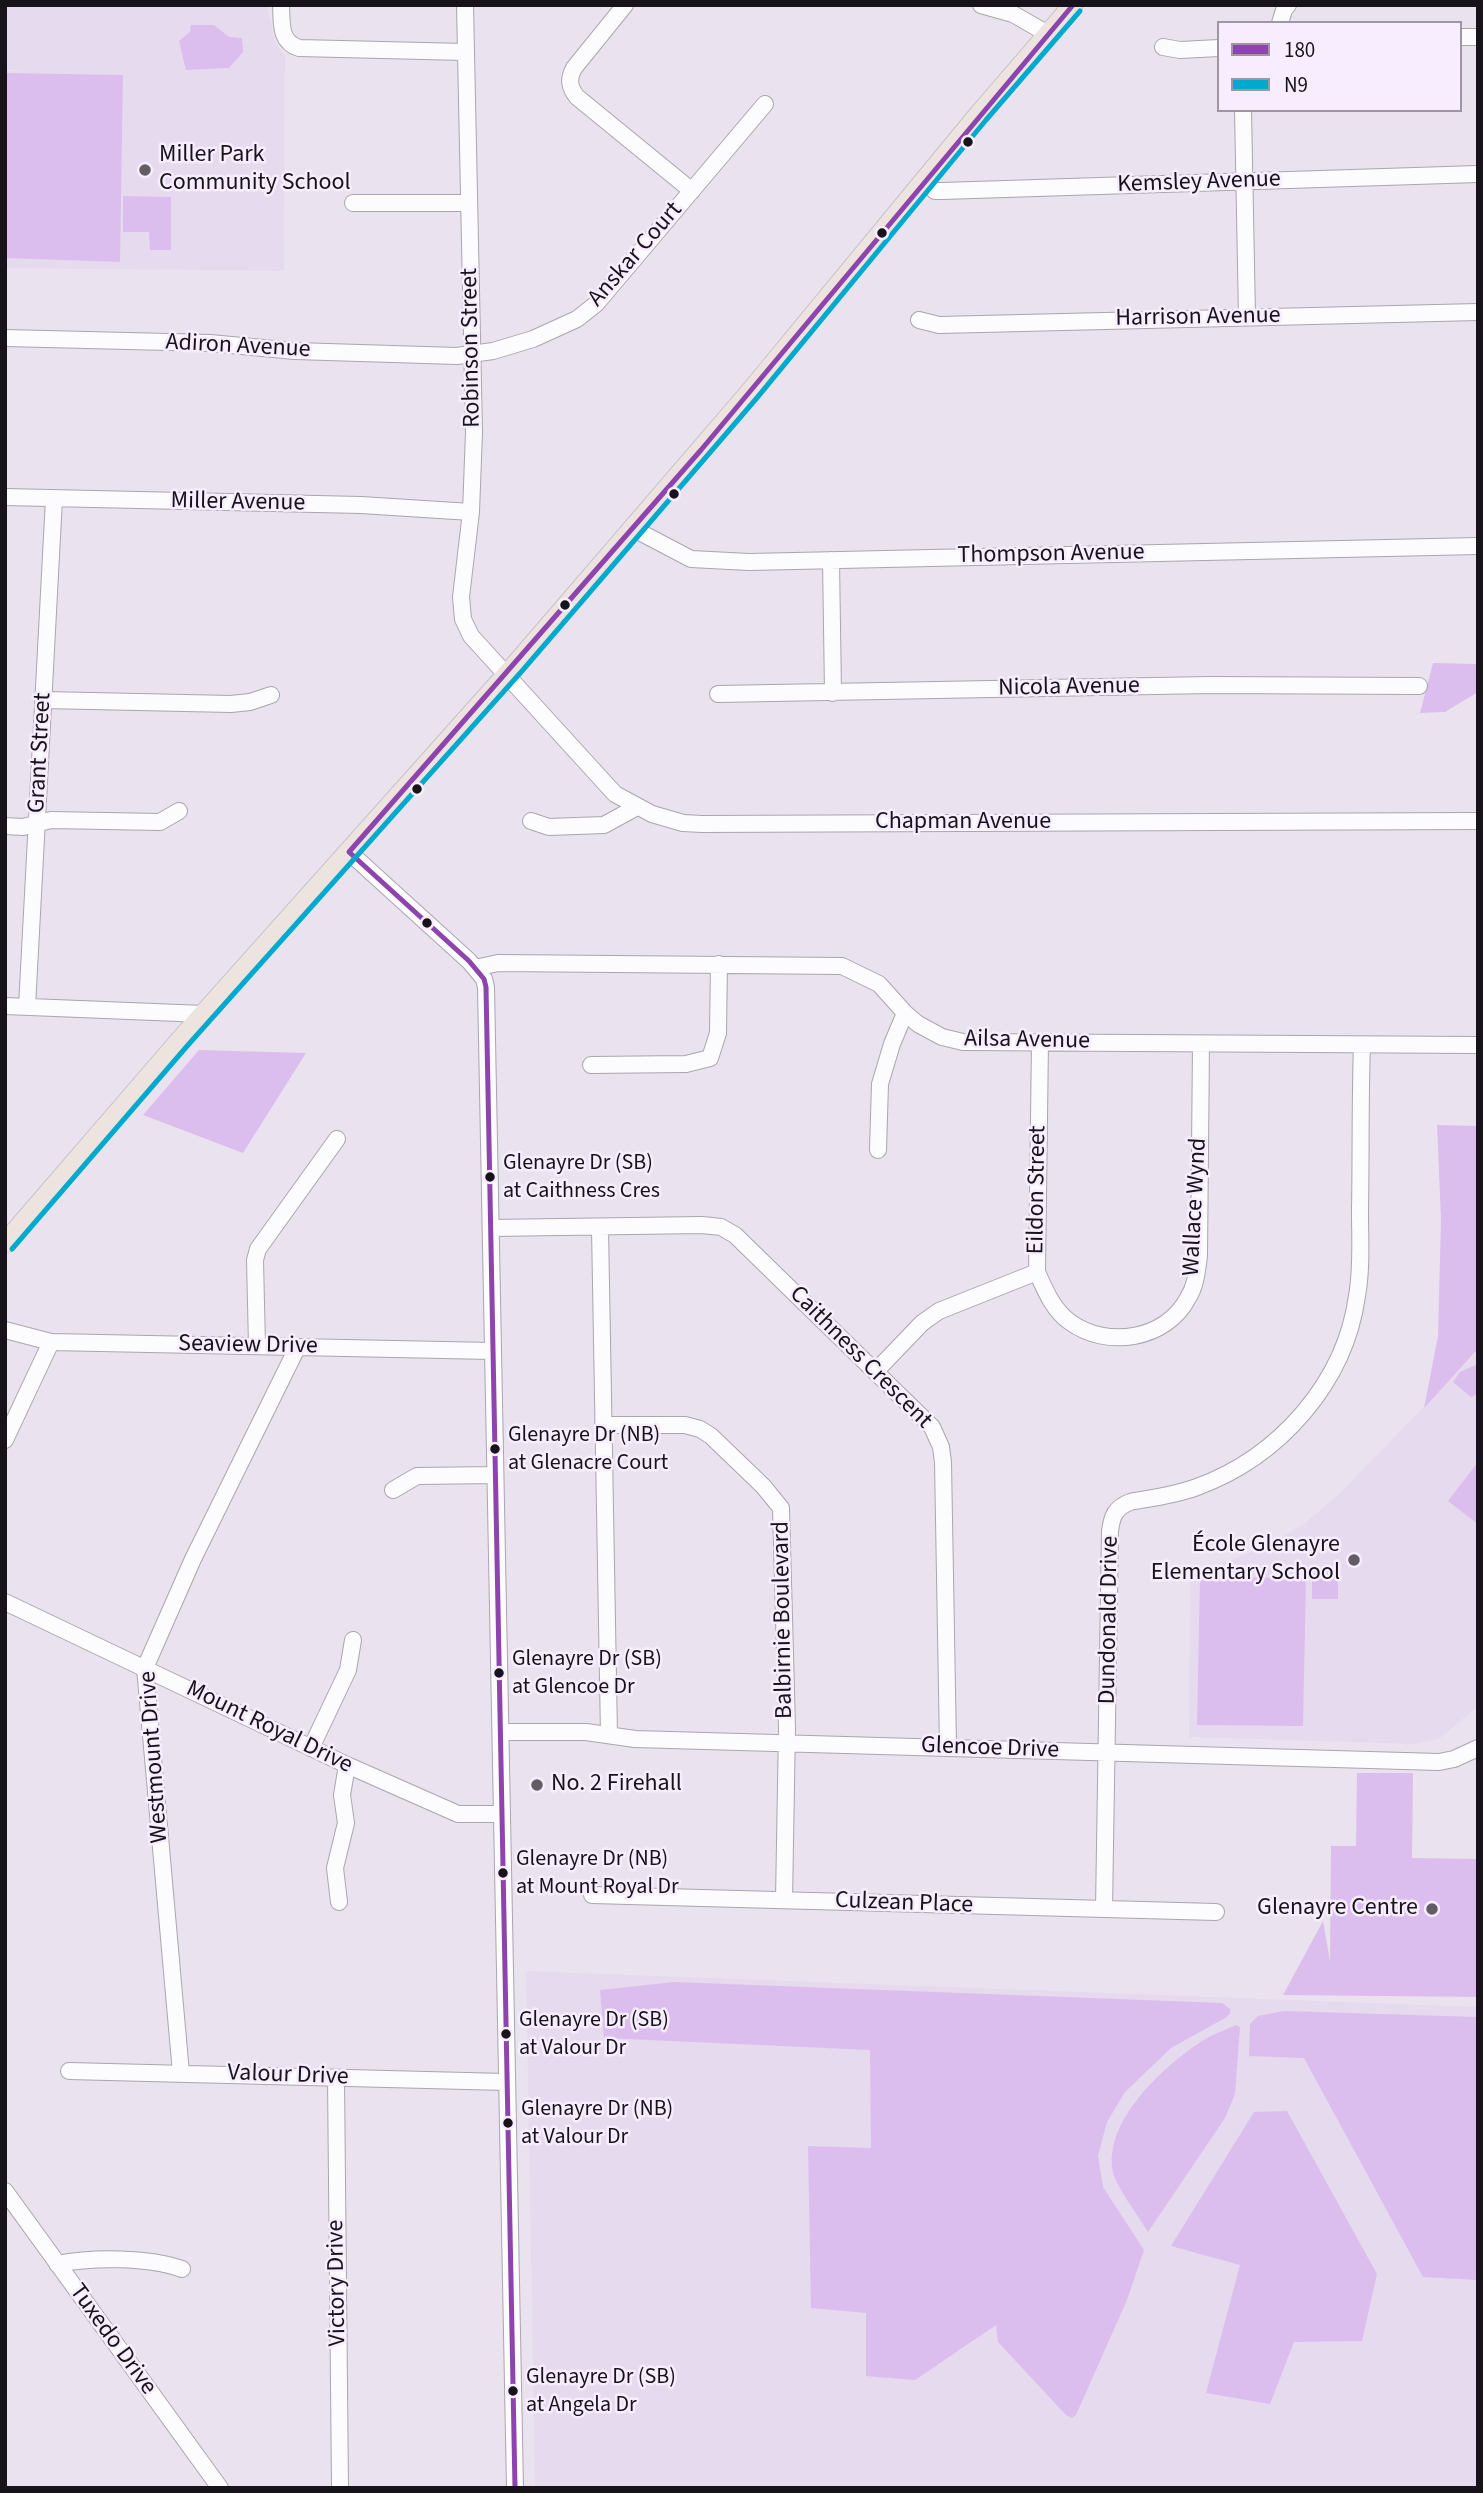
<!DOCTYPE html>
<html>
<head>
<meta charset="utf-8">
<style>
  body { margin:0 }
  #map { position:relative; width:1483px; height:2493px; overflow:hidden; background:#eae3ef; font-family:"Source Sans 3",sans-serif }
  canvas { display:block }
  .frame { position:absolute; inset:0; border:7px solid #18131b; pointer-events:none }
  .legend { position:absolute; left:1217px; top:21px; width:245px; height:91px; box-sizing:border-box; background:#f7edfe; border:2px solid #9e96a3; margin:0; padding:9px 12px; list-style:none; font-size:21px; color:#18131b }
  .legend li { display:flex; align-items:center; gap:14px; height:35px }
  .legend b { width:35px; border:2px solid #9e96a3 }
</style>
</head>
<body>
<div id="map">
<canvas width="1483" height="2493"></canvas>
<div class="frame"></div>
<ul class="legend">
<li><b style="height:9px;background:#8e44ad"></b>180</li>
<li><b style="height:9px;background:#00a9ce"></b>N9</li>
</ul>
</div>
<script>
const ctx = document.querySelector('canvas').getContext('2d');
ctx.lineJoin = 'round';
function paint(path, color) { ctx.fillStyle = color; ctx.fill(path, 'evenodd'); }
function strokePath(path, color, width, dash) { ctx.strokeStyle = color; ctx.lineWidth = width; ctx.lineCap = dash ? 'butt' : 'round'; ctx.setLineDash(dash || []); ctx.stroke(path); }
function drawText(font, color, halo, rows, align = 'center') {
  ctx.font = font + ' "Source Sans 3",sans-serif'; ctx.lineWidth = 5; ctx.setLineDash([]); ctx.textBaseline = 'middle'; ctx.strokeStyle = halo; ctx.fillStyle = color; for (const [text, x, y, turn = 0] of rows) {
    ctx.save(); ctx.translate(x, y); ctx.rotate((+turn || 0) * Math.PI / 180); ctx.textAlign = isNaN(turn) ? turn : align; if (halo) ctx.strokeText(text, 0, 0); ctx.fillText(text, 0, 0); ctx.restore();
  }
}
paint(new Path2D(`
  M5 5H267L275 42 285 56 284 271 5 268V71H42L5 70Z
  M1478 1351V1706L1439 1739 1414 1744 1189 1737 1190 1576 1271 1544 1304 1524 1336 1497Z
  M526 1971 1478 2007V2488H535Z`), '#e6daef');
paint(new Path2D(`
  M191 25H214L229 37 242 38 243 52 229 68 186 70 179 41 190 32Z
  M5 73 123 75 120 262 5 258Z
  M123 196 171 197V250H150L149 232H123Z
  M1433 663 1478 664V692L1445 712 1420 713Z
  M199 1050 306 1053 243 1153 143 1115Z
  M1437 1125 1478 1126V1349L1424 1408 1438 1336 1441 1219Z
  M1478 1364V1394L1471 1397 1453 1382 1460 1372Z
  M1478 1462V1524L1448 1501Z
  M1312 1573H1338V1599H1312Z
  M1200 1577 1306 1578 1303 1726 1197 1725Z
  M1357 1773H1413L1412 1858 1478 1859V1997L1283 1995 1323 1921 1330 1961 1331 1846H1356Z
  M674 1982 1222 2003 1230 2009V2014L1225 2018 1171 2048 1125 2092 1107 2122 1098 2156 1103 2187 1144 2250 1127 2300 1076 2415 1072 2418 1066 2415 998 2342 996 2325 915 2380 866 2376V2313L811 2308 808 2146 871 2148 870 2050 604 2038 600 1990Z
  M1284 2011 1478 2017V2280L1423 2277 1304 2058 1249 2056 1250 2024 1258 2016Z
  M1236 2025 1240 2027 1235 2094 1225 2118 1148 2232C1140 2218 1115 2185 1113 2172 1103 2121 1164 2066 1202 2041 1213 2034 1225 2030 1236 2025Z
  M1287 2111 1377 2274 1362 2341 1294 2342 1270 2404 1206 2393 1240 2265 1171 2246 1254 2112Z`), '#dbbeed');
const minor = new Path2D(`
  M281 5C282 22 279 42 299 48L465 52
  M465 5 474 432 471 512 461 597 463 619 471 636 615 794 652 814 683 823 702 824 1478 821
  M625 5 574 68C568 79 569 87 577 97L692 191
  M981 5 1013 14 1048 34
  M1280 23 1284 10 1288 5
  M1460 37H1478
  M1163 47 1180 50 1219 48
  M1243 110 1247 316
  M924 181 935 191H942L1478 174
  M353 203H468
  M919 320 939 325 1478 312
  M5 338 210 343 295 351 457 356 493 351 533 339 577 319 596 304 765 104
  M5 497 361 505 471 512
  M632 528 691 559 749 562 1478 546
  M831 560 833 693
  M718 694 1210 685 1419 686
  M44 700 231 704 250 702 271 695
  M531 821 549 827 604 825 637 807
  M5 826 23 827 51 820 160 822 179 811
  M349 852 469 961 484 979 486 987 515 2488
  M475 968 498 963 842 966 879 984 905 1013 918 1024 942 1037 963 1042 1478 1045
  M5 1006 204 1014
  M27 1007 54 499
  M591 1065 686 1064 710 1058 718 1033 719 964
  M878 1150 880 1084 892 1044 905 1013
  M491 1228 702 1225 721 1227 735 1235 932 1427 941 1447 943 1462 948 1747
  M600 1228 609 1735
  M1037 1272C1045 1290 1053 1310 1070 1322 1107 1349 1166 1340 1188 1298 1196 1285 1197 1271 1199 1256L1201 1044
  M5 1330 51 1342 492 1351
  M257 1346 255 1260 258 1249 337 1139
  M876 1371 922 1323 939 1311 1037 1272 1040 1042
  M603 1425H685L700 1429 711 1436 763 1486 781 1508 787 1728 784 1900
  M5 1440 51 1342
  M393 1490 417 1476 495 1475
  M5 1602 347 1765 458 1814H501
  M501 1732H586L635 1739 1439 1762 1454 1759 1478 1748
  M311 1748 348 1670 353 1640
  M592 1895 1216 1912
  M339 1902 335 1868 346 1823 342 1795 347 1765
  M1104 1909 1110 1531C1112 1516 1115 1508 1130 1502 1152 1498 1176 1495 1197 1487 1279 1457 1345 1383 1357 1296 1362 1268 1360 1239 1360 1211 1361 1156 1360 1100 1362 1045
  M69 2071 506 2082
  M181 2073 145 1668 193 1559 297 1348
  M336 2078 340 2488
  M5 2191 220 2488
  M57 2264C93 2257 148 2257 182 2269`);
const major = new Path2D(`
  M5 1243 181 1039 515 665 749 393 979 114 1073 5`);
strokePath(minor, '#aaa5ae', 18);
strokePath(major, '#c5c1c7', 21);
strokePath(minor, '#fcfbfd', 16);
strokePath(major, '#ede4e0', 19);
strokePath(new Path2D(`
  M349 852 469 961 484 979 486 987 515 2488
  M349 852 701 450 1073 5`), '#8e44ad', 5);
strokePath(new Path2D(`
  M12 1249 188 1045 522 671 756 399 986 120 1080 11`), '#00a9ce', 5);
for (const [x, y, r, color] of [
  [968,142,6,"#18131b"],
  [145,170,7,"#625c65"],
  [882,233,6,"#18131b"],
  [674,494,6,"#18131b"],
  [565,605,6,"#18131b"],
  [417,789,6,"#18131b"],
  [427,923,6,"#18131b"],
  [490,1177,6,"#18131b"],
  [495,1449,6,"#18131b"],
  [1354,1560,7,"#625c65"],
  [499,1673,6,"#18131b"],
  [537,1785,7,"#625c65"],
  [503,1873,6,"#18131b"],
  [1432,1909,7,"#625c65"],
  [506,2034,6,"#18131b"],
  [508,2123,6,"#18131b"],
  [513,2391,6,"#18131b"]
]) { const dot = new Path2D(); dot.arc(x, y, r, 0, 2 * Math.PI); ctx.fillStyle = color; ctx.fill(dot); strokePath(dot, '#f7edfe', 2.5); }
drawText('22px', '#18131b', '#f7edfe', [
  ["Glenayre Dr (SB)",503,1164],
  ["at Caithness Cres",503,1192],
  ["Glenayre Dr (NB)",508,1436],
  ["at Glenacre Court",508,1464],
  ["Glenayre Dr (SB)",512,1660],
  ["at Glencoe Dr",512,1688],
  ["Glenayre Dr (NB)",516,1860],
  ["at Mount Royal Dr",516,1888],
  ["Glenayre Dr (SB)",519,2021],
  ["at Valour Dr",519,2049],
  ["Glenayre Dr (NB)",521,2110],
  ["at Valour Dr",521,2138],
  ["Glenayre Dr (SB)",526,2378],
  ["at Angela Dr",526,2406]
], 'left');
drawText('24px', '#18131b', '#f7edfe', [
  ["Miller Park",159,156],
  ["Community School",159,184],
  ["École Glenayre",1340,1546,"right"],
  ["Elementary School",1340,1574,"right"],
  ["No. 2 Firehall",551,1785],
  ["Glenayre Centre",1418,1909,"right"]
], 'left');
drawText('24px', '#18131b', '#f7edfe', [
  ["Kemsley Avenue",1199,183,-2],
  ["Anskar Court",636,255,-49],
  ["Harrison Avenue",1198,318,-1],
  ["Adiron Avenue",238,347,3],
  ["Robinson Street",472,348,-91],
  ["Miller Avenue",238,503,1],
  ["Thompson Avenue",1051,555,-1],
  ["Nicola Avenue",1069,688,-1],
  ["Grant Street",41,753,-87],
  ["Chapman Avenue",963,823],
  ["Ailsa Avenue",1027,1041,1],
  ["Eildon Street",1038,1190,-89],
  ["Wallace Wynd",1196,1207,-87],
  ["Seaview Drive",248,1346,1],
  ["Caithness Crescent",860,1358,45],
  ["Balbirnie Boulevard",784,1620,-91],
  ["Dundonald Drive",1110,1620,-89],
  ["Mount Royal Drive",269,1728,26],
  ["Glencoe Drive",990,1749,2],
  ["Westmount Drive",155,1757,-94],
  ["Culzean Place",904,1904,2],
  ["Valour Drive",288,2076,2],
  ["Victory Drive",338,2283,-91],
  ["Tuxedo Drive",112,2340,54]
]);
</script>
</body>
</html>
